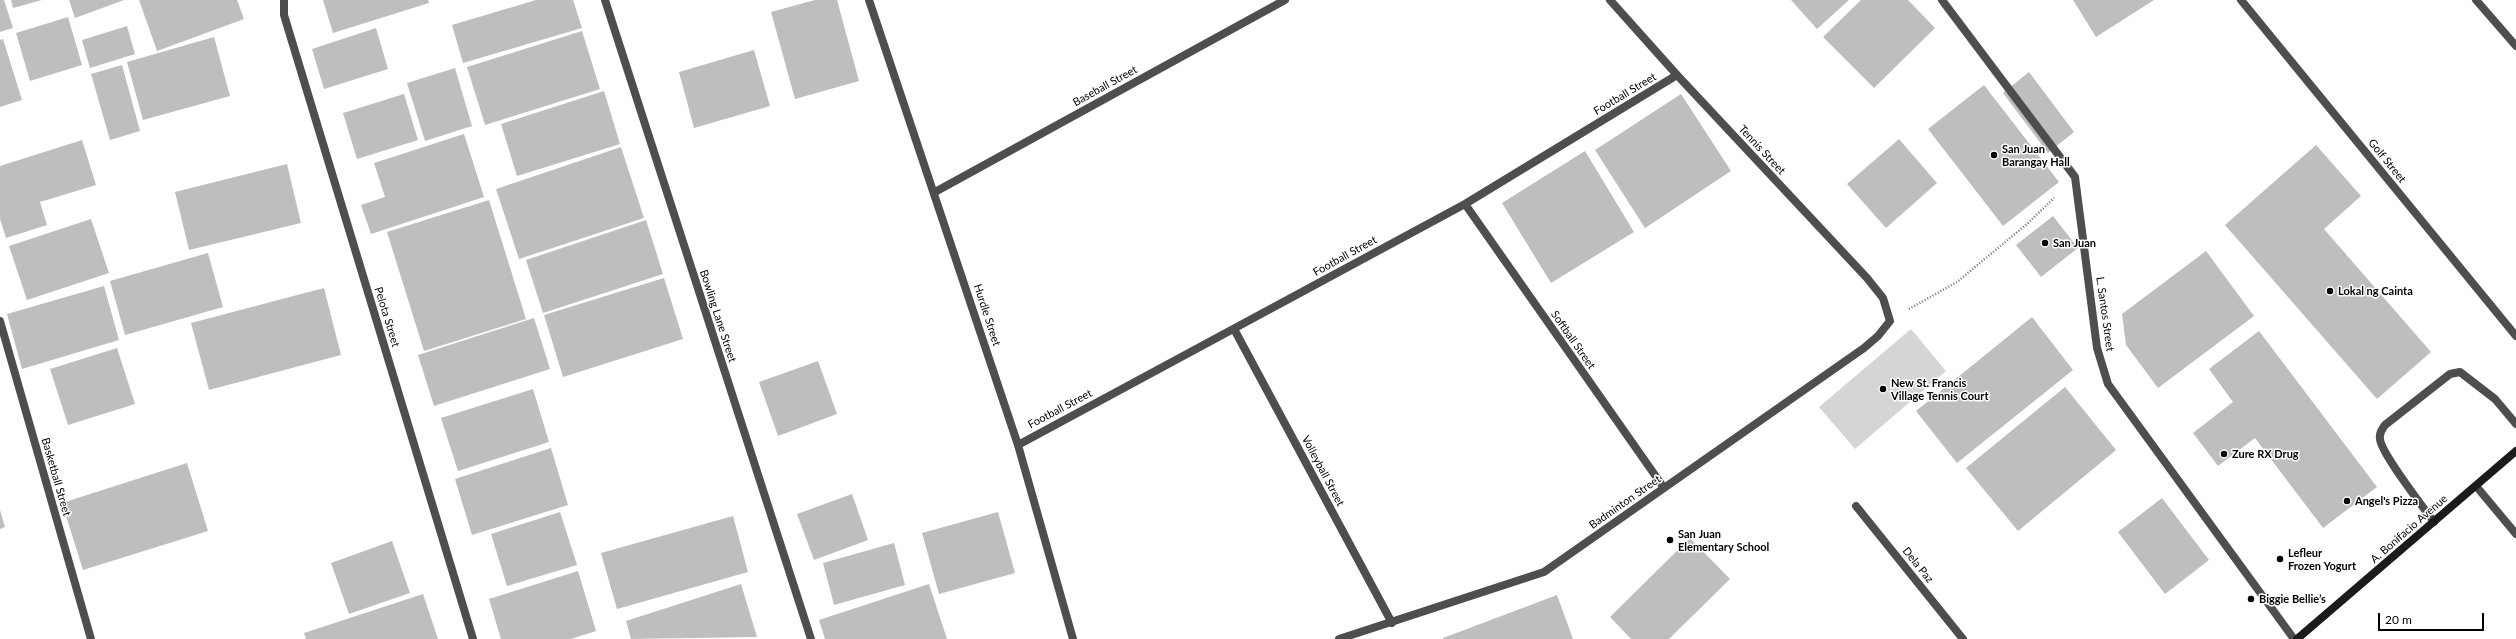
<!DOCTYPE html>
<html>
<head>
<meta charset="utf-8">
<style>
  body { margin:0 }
  #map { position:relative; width:2516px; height:639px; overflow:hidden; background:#fff; font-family:Lato,sans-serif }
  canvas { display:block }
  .scale { position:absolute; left:2378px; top:613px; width:106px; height:18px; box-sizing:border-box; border:2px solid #000; border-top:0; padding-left:5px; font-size:12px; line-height:14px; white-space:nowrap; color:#000; -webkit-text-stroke:3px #fff; paint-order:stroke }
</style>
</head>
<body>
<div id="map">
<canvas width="2516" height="639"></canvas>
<div class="scale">20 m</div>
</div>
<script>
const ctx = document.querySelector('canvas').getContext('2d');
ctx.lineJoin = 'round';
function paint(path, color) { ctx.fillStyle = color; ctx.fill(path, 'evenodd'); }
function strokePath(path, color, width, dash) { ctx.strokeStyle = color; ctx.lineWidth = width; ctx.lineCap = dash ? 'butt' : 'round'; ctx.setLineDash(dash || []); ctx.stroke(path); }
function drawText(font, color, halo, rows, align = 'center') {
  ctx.font = font + ' Lato,sans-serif'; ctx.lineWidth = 3; ctx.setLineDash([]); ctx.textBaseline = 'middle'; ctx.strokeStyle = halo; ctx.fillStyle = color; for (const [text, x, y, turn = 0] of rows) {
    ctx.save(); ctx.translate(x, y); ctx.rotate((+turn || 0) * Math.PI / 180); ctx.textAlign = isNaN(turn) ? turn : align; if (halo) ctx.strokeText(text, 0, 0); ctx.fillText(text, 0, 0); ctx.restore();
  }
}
paint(new Path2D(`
  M1911 329 1946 371 1855 449 1819 407Z`), '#d5d5d5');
paint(new Path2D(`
  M0 0H4L13 28 0 32Z
  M11 0H42L13 8Z
  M69 0H124L75 18Z
  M139 0H237L244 19 157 51Z
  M323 0H428L429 3 333 33Z
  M536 0H573L582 28 463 63 452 25Z
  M815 0H837L859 81 795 99 771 12Z
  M1791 0H1849L1817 29Z
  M1861 0H1908L1935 28 1874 88 1823 37Z
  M2073 0H2154L2096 37Z
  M68 17 82 65 30 81 16 33Z
  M127 26 135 54 90 68 82 40Z
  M376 28 388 69 324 89 312 49Z
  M582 31 600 89 485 125 467 67Z
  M214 37 230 96 143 120 127 62Z
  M3 39 22 100 0 107V40Z
  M754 50 770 106 694 128 679 72Z
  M122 65 140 131 110 140 91 74Z
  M455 68 472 126 425 141 407 83Z
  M2029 72 2074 132 2048 153 2003 93Z
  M1984 85 2059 182 2003 226 1928 129Z
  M604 91 620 144 517 176 501 124Z
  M404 94 418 140 357 159 343 113Z
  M1681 94 1731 171 1645 228 1595 150Z
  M464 134 484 197 371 234 361 205 385 197 374 163Z
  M1899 139 1937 183 1886 228 1847 184Z
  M82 140 96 185 40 202 47 225 6 238 0 219V166Z
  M2316 145 2361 196 2324 229 2431 352 2377 399 2225 225Z
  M621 147 644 218 519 259 496 189Z
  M1585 151 1634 232 1551 283 1502 203Z
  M287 164 301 223 189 250 175 192Z
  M489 200 526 319 424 351 387 232Z
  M2053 216 2078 248 2041 277 2016 245Z
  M91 219 109 273 27 300 9 246Z
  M646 220 663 274 543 313 526 260Z
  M2206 251 2254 316 2158 388 2126 345 2122 314Z
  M208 253 223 307 125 335 110 281Z
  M664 278 683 339 563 377 544 315Z
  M104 286 119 340 22 369 7 314Z
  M324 288 341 355 209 390 191 323Z
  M2032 317 2073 370 1957 463 1916 411Z
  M534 318 550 369 434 406 418 355Z
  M2259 331 2377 487 2323 528 2255 438 2218 466 2193 433 2233 402 2209 369Z
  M117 348 135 404 68 425 50 369Z
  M818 361 837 414 778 436 759 382Z
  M2065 387 2116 450 2018 531 1966 468Z
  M533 389 549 442 458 471 441 418Z
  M551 448 568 505 472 535 455 479Z
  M187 463 208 531 83 570 62 503Z
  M852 494 868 540 814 560 797 514Z
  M2162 498 2209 560 2165 594 2118 532Z
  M0 510 5 527 0 529Z
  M560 512 577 565 507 586 491 534Z
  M998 512 1015 573 939 594 922 533Z
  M733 516 748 572 617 609 601 553Z
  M1690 538 1730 579 1669 639H1631L1610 617Z
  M392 541 410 593 349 614 331 563Z
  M894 543 905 585 834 605 823 563Z
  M578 571 596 631 571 639H501L489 599Z
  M741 584 757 637 631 639 626 621Z
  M929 584 947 639H825L819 620Z
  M423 594 438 639H306L304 633Z
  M1557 595 1573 639H1443V638Z`), '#bebebe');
strokePath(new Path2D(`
  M1909 309 1957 282 2027 224 2054 198`), '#707070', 2.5, [1, 2]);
strokePath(new Path2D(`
  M2476 486 2516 534
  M1856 506 1963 639
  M2434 522C2423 507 2381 453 2380 439 2379 433 2382 429 2385 425L2450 374 2460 372 2495 399 2516 424`), '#4e4e4e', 8);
strokePath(new Path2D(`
  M284 0V15L473 639
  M605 0 811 639
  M869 0 1018 445 1073 639
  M1942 0 2075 177 2097 348 2108 384 2294 639
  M2241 0 2516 336
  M2476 0 2516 46
  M935 192 1285 0
  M1465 204 1664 488
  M0 321 91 639
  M1234 329 1392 623
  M1018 445 1465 204 1677 75
  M1339 639 1544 572 1864 348 1878 336 1890 321 1883 298 1867 278 1677 75 1610 0`), '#4e4e4e', 8);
strokePath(new Path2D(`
  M2297 639 2516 451`), '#1b1b1b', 8);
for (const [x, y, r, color] of [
  [1994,155,4,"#000"],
  [2045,243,4,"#000"],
  [2330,291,4,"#000"],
  [1883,389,4,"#000"],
  [2224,454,4,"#000"],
  [2347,501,4,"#000"],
  [1670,540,4,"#000"],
  [2280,559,4,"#000"],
  [2251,599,4,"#000"]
]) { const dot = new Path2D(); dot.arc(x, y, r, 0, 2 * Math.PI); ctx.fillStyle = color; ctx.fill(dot); strokePath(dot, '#fff', 1.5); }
drawText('11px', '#000', '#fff', [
  ["Baseball Street",1105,86,-29],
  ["Football Street",1625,94,-31],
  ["Tennis Street",1762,150,47],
  ["Golf Street",2387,161,51],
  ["Football Street",1345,256,-29],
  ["L. Santos Street",2105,314,82],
  ["Hurdle Street",987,315,72],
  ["Bowling Lane Street",718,316,72],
  ["Pelota Street",387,317,73],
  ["Softball Street",1573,340,55],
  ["Football Street",1060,409,-28],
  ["Volleyball Street",1323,471,62],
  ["Basketball Street",56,477,74],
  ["Badminton Street",1625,502,-35],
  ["A. Bonifacio Avenue",2409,529,-41],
  ["Dela Paz",1918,565,51]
]);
drawText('bold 11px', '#000', '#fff', [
  ["San Juan",2002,149],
  ["Barangay Hall",2002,162],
  ["San Juan",2053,243],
  ["Lokal ng Cainta",2338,291],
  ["New St. Francis",1891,383],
  ["Village Tennis Court",1891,396],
  ["Zure RX Drug",2232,454],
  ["Angel's Pizza",2355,501],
  ["San Juan",1678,534],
  ["Elementary School",1678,547],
  ["Lefleur",2288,553],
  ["Frozen Yogurt",2288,566],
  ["Biggie Bellie’s",2259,599]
], 'left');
</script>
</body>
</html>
